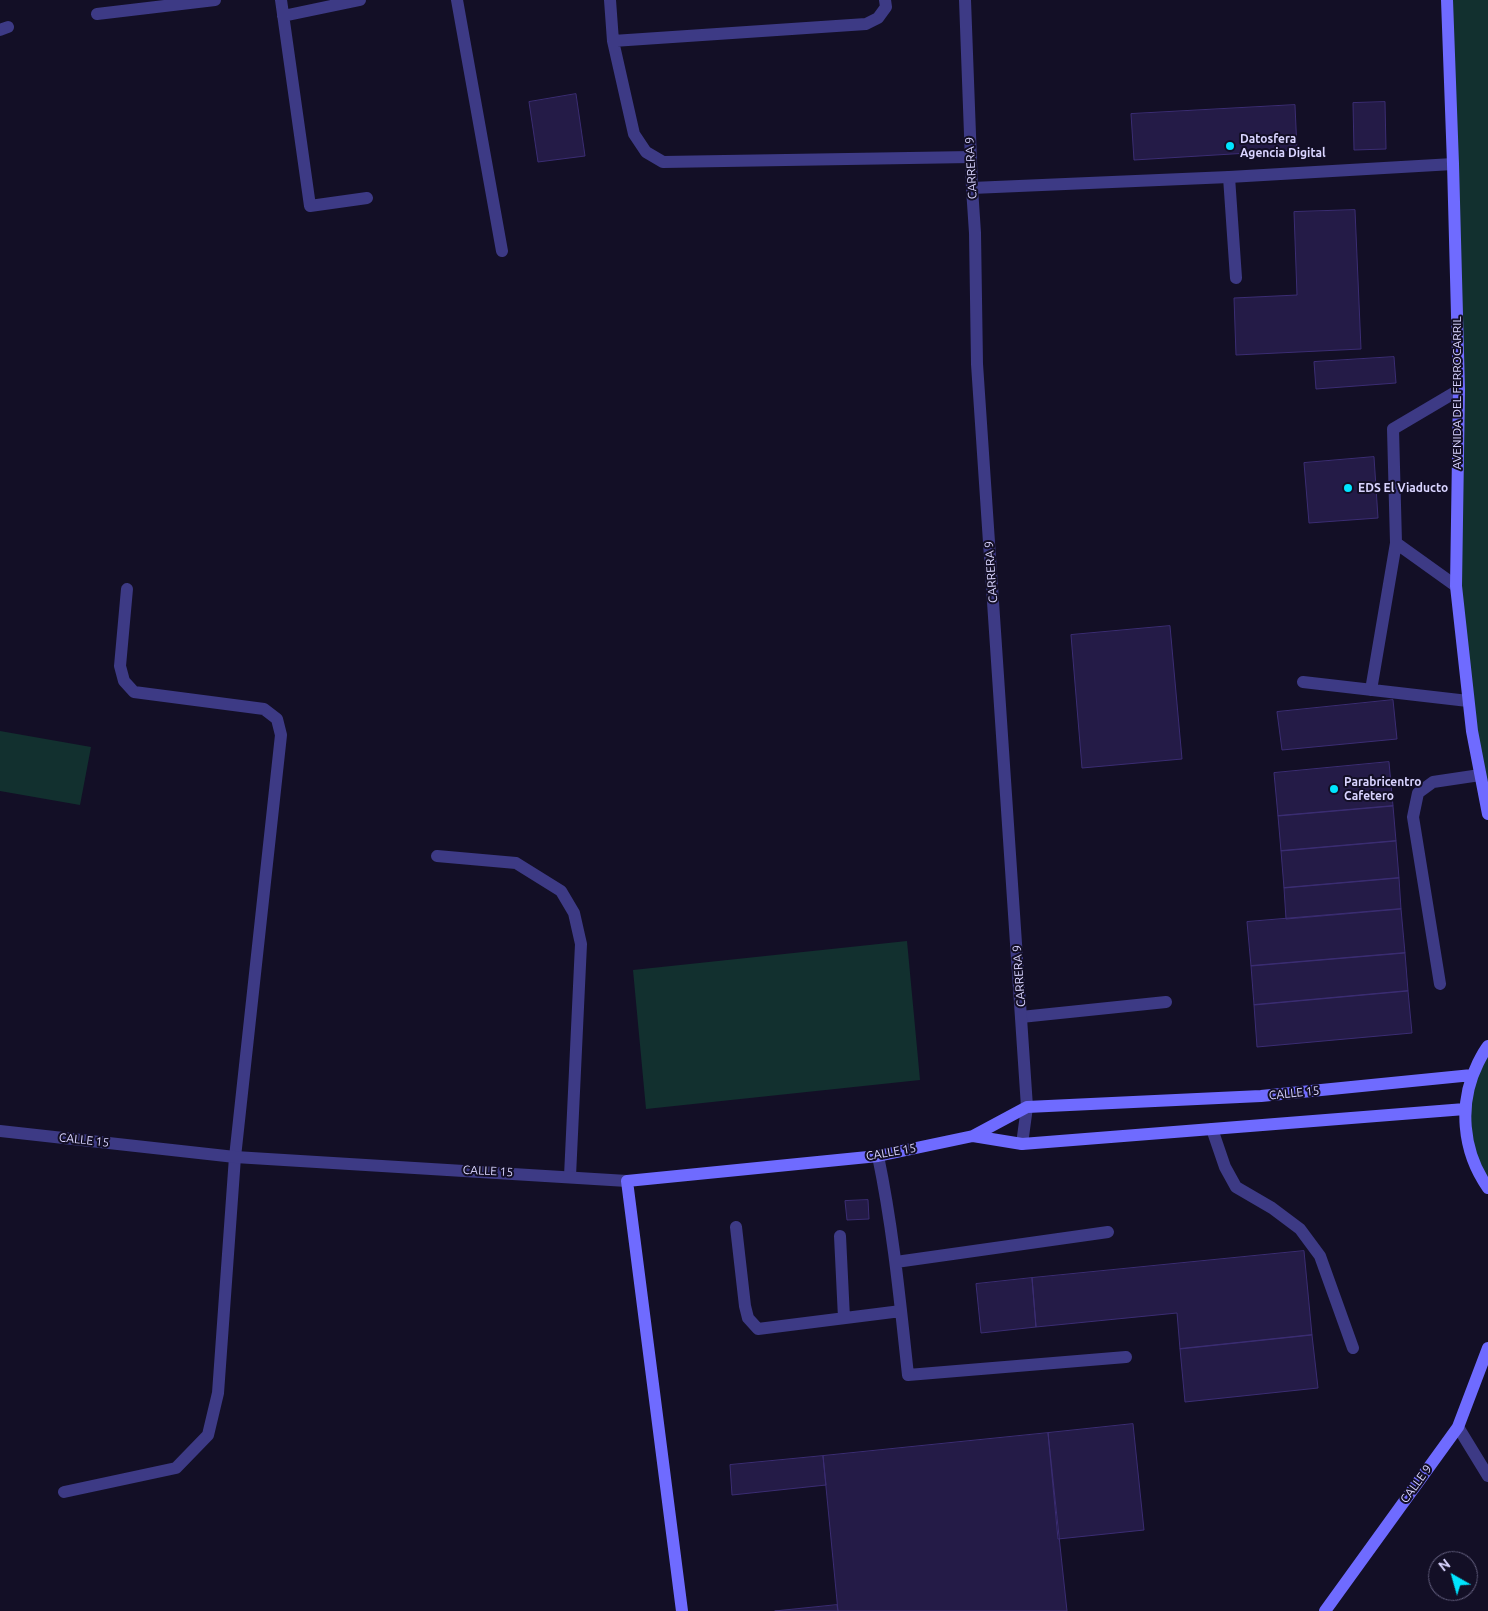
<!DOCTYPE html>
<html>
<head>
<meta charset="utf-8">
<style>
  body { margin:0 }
  #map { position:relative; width:1488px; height:1611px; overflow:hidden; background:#130f26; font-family:Ubuntu,sans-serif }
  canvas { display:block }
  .north { position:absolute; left:1428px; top:1551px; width:50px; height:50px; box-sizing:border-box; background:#130f26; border:1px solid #625e7d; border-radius:50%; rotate:322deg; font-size:14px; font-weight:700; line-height:20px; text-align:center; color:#d9d4ff }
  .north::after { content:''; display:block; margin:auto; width:18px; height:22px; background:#00e5ff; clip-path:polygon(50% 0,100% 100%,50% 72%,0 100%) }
</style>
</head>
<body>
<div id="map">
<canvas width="1488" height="1611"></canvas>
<div class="north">N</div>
</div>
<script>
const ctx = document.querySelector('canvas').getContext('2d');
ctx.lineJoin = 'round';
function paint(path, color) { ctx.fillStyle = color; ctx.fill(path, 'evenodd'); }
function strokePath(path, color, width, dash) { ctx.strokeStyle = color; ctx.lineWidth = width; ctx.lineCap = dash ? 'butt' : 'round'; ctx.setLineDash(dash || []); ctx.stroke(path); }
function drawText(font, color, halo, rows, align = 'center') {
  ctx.font = font + ' Ubuntu,sans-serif'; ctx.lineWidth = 4; ctx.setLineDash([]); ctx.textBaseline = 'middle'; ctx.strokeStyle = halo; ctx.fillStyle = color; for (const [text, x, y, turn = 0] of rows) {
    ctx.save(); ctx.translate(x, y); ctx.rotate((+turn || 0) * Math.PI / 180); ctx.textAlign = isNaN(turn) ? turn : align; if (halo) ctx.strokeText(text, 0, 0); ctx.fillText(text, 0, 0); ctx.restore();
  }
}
paint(new Path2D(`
  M1447 0H1488V814L1456 586 1459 390Z
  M0 731 91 747 80 805 0 791Z
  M907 941 920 1080 646 1109 633 970Z
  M1488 1046V1188L1478 1174 1465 1109Z`), '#12302f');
const building = new Path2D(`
  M576 94 585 156 538 162 529 102Z
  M1385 102 1386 149 1354 150 1353 103Z
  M1295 105 1297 150 1134 160 1131 114Z
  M1355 210 1361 349 1236 355 1234 298 1297 295 1294 212Z
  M1394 357 1396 383 1316 389 1314 362Z
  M1374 457 1378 518 1309 523 1304 463Z
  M1170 626 1182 759 1082 768 1071 635Z
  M1393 700 1397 739 1282 750 1277 712Z
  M1389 762 1393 806 1278 816 1274 773Z
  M1393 806 1396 841 1281 851 1278 816Z
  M1396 841 1399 878 1284 888 1281 851Z
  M1399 878 1401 909 1286 919 1284 888Z
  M1401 909 1405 953 1251 966 1247 922Z
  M1405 953 1408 991 1254 1005 1251 966Z
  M1408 991 1412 1033 1257 1047 1254 1005Z
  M868 1200 869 1219 847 1220 845 1201Z
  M1304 1251 1312 1335 1180 1349 1177 1313 1036 1327 1032 1278Z
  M1032 1278 1036 1327 981 1333 976 1284Z
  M1312 1335 1318 1388 1185 1402 1180 1349Z
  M1133 1424 1144 1530 1058 1539 1048 1433Z
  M1048 1433 1067 1611H838L823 1456Z
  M823 1456 826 1485 732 1495 730 1465Z
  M837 1605 838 1611H775Z`);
paint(building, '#241b47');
strokePath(building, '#3b2d73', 1);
strokePath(new Path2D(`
  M281 0 310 206 367 198
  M457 0 502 251
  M610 0 613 41 634 134 646 152 663 162 971 157
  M97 14 215 0
  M283 16 360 0
  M0 30 8 27
  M613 41 866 24 878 18 886 7 885 0
  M1229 177 1236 278
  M1456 586 1396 543 1393 429 1459 390
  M1303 682 1468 701
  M1371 690 1396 543
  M437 856 516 863 561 891 574 913 581 944 570 1176
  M1440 984 1413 817 1418 793 1433 782 1480 775
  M1021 1017 1166 1002
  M1212 1129 1225 1167 1236 1187 1272 1208 1300 1229 1320 1256 1353 1348
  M878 1156C893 1228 900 1301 908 1375L1126 1357
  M736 1227 745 1306 748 1318 758 1329 901 1311
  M840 1236 844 1318
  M896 1262 1108 1232
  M64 1492 176 1468 208 1435 218 1393 235 1157 281 735 277 719 264 709 134 692 124 681 120 666 127 589`), '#3d3a85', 12);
strokePath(new Path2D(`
  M965 0 972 188 975 233 977 364 1027 1107 1022 1144
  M972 188 1229 177 1453 164
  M0 1131 235 1157 627 1181
  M1458 1427 1488 1476`), '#3d3a85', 12);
strokePath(new Path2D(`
  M1447 0 1453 164 1459 390 1456 586 1472 731 1488 814
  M1488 1046C1484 1051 1481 1057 1478 1063 1458 1103 1462 1151 1488 1188
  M973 1136 1022 1144 1465 1109
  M682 1611 627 1181 878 1156 973 1136 1027 1107 1261 1096 1472 1075
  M1325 1611 1458 1427 1488 1348`), '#6f6bff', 12);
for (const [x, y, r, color] of [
  [1230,146,5,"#00e5ff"],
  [1348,488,5,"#00e5ff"],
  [1334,789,5,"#00e5ff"]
]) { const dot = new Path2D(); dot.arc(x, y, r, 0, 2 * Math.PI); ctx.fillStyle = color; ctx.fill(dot); strokePath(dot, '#130f26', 2); }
drawText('bold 12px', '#d9d4ff', '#130f26', [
  ["Datosfera",1240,139],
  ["Agencia Digital",1240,153],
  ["EDS El Viaducto",1358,488],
  ["Parabricentro",1344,782],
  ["Cafetero",1344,796]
], 'left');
drawText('12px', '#d9d4ff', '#130f26', [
  ["CARRERA 9",971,168,-93],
  ["AVENIDA DEL FERROCARRIL",1457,393,-90],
  ["CARRERA 9",991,572,-94],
  ["CARRERA 9",1019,976,-94],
  ["CALLE 15",1294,1093,-6],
  ["CALLE 15",84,1140,6],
  ["CALLE 15",891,1152,-10],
  ["CALLE 15",488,1171,3],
  ["CALLE 9",1416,1484,-54]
]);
</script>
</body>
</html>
